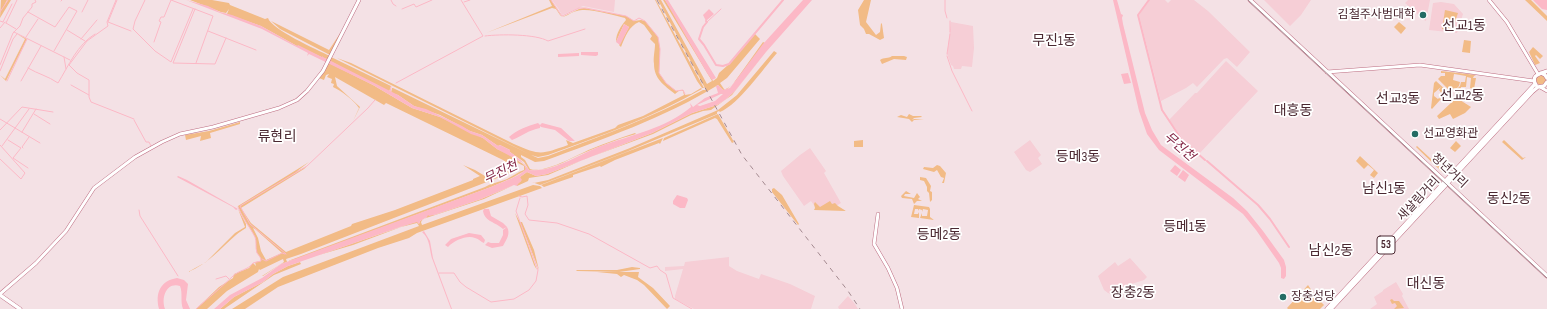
<!DOCTYPE html>
<html>
<head>
<meta charset="utf-8">
<style>
  body { margin:0 }
  canvas { display:block; background:#f4e1e5 }
</style>
</head>
<body>
<canvas width="1547" height="309"></canvas>
<script>
const ctx = document.querySelector('canvas').getContext('2d');
ctx.lineJoin = 'round';
function paint(path, color) { ctx.fillStyle = color; ctx.fill(path, 'evenodd'); }
function strokePath(path, color, width, dash) { ctx.strokeStyle = color; ctx.lineWidth = width; ctx.lineCap = dash ? 'butt' : 'round'; ctx.setLineDash(dash || []); ctx.stroke(path); }
function drawText(font, color, halo, rows, align = 'center') {
  ctx.font = font + ' "Sofia Sans Condensed","Noto Sans KR",sans-serif'; ctx.lineWidth = 3.5; ctx.setLineDash([]); ctx.textBaseline = 'middle'; ctx.strokeStyle = halo; ctx.fillStyle = color; for (const [text, x, y, turn = 0] of rows) {
    ctx.save(); ctx.translate(x, y); ctx.rotate((+turn || 0) * Math.PI / 180); ctx.textAlign = isNaN(turn) ? turn : align; if (halo) ctx.strokeText(text, 0, 0); ctx.fillText(text, 0, 0); ctx.restore();
  }
}
paint(new Path2D(`
  M552 0H615L614 12 583 6 562 15 558 8Z
  M1150 0H1165L1168 3 1171 0H1194L1208 11 1250 52 1237 67 1227 58 1224 59 1197 87 1193 83 1186 88 1161 101 1139 15Z
  M1264 0H1311L1301 15 1290 26Z
  M1408 0H1430L1426 21 1424 20 1405 3Z
  M1441 2 1454 4 1463 14 1457 33 1429 30 1433 3Z
  M951 22 973 26 974 48 972 67 962 66 961 69H954L953 66 951 65 947 54Z
  M1226 61 1258 91 1199 154 1183 139 1169 120 1195 93H1197Z
  M1030 140 1041 155 1038 158 1042 164 1030 172 1026 170 1014 152Z
  M810 148 826 171 824 173 841 203 831 209 816 208 811 201 804 206 783 176 781 171 800 155Z
  M729 257V266L737 271 759 279 761 274 790 284 815 296 811 309H694L675 299V296L683 269 665 271V267L684 266 685 262Z
  M1130 258 1147 277 1144 280 1119 288 1111 294 1108 293 1104 290 1098 276 1115 262 1118 266Z
  M1396 282 1403 294 1402 296 1409 309H1370L1377 304 1374 297 1383 291V290Z
  M848 296 855 304 858 309H839L838 307Z`), '#f6ced6');
paint(new Path2D(`
  M1 0H7L3 8 8 0H11L0 18Z
  M190 0H212L229 3 230 5 265 19 268 18C271 29 317 50 330 56L328 60 297 46 261 26 227 14 229 9 226 13 221 12Z
  M549 0H551L562 17 579 9 584 8 626 16 634 21 641 20 645 21 658 37 660 49 659 73 666 83 676 91 683 90 685 95 691 94 701 88 702 89C653 117 601 136 548 155L538 157 531 155 538 158 548 156C601 136 654 117 703 90H706L658 0H661L707 84 712 81 663 0H665L669 6 713 81 717 78 719 73 728 65 755 34 760 39 727 78 720 83 724 89H727L733 84 763 42 765 43C756 53 736 88 723 90L718 85C664 118 603 139 544 161L535 162 521 155V157L525 160 530 169C545 174 576 155 591 149 605 143 620 138 635 133L636 134C617 139 598 147 579 155 564 162 547 172 529 170L524 162 510 152V150L500 145 498 146 482 135 470 131 440 115 414 106 398 95 391 93 392 88H393L529 154 337 58 351 63 514 144C541 156 542 154 568 145L566 140 573 143 615 128 618 125 643 116 684 95 683 91 680 90 675 94C664 85 654 79 654 64 653 57 655 51 655 44L650 39 652 36 644 25 639 22C629 26 625 37 621 47L619 45 629 27 624 24 616 42C616 33 621 26 626 20L625 18C613 15 587 7 577 11 571 12 568 16 562 17L560 15 556 9 552 8 486 33 552 6Z
  M655 0H656L704 88H702L697 81Z
  M864 0H871L866 22 876 35 880 32 881 23 882 24 884 38 880 40 869 34H866L864 29 860 25 858 10Z
  M1525 0H1531L1547 16V21Z
  M1445 10 1458 13 1452 31 1442 29Z
  M271 21 329 50 345 26 330 55 280 29Z
  M1399 22 1406 28 1401 34 1394 27Z
  M17 34 27 39 6 81 0 75 5 79 25 39Z
  M1464 40 1471 41 1470 53 1462 52Z
  M770 47 732 95 711 110 703 111 691 115 653 134 585 159 548 175 529 178 528 181 517 186V184L521 181 520 177 527 172 536 176 547 174 652 133 692 113 717 105 725 100 735 91Z
  M1533 47 1543 56 1540 59 1536 55 1535 56 1540 63 1535 65 1529 52Z
  M774 51 777 53C763 69 739 104 720 112L719 111 717 112V114L626 152 540 185 532 182 534 183 548 180 630 148 718 110 737 95Z
  M892 56H904L907 57 906 60 894 59 882 64 880 60C884 57 888 59 892 56Z
  M331 57 391 86 389 92 330 61Z
  M329 63 373 85 412 108 440 117 483 138 497 149 514 157 513 159 514 160 515 158C519 163 526 163 526 170L512 178 491 187 297 259 288 261 485 187C491 183 500 182 507 179 513 176 518 172 524 170V166L518 163V169L510 173 301 254 286 259 287 262 281 264 263 276H262L284 262 283 259 260 270 259 269 258 272 227 291 207 309H196L219 287 233 278 234 274 249 268 253 263 256 266 255 262 261 261C261 257 259 256 257 253 255 248 257 242 255 237 250 227 242 218 238 206L309 162 296 172 307 166 315 158 304 169 241 208 251 223 286 252 351 226 352 224 395 210 473 180V179L480 176 463 165 475 170 485 176 510 167 509 164 503 160 386 103 384 105 335 77 337 86 360 107 353 121 359 108C355 101 340 90 333 87L334 84 331 83 332 79 327 77 329 74 326 75 324 80 319 78ZM253 228 255 229 282 253 266 260 261 251 258 238Z
  M1441 71 1476 75 1474 76 1473 78H1476L1474 89 1470 88 1471 78 1467 77 1466 87H1461L1460 94 1457 97 1460 96V100L1471 107 1465 113 1453 119 1450 114 1439 119 1437 116 1452 102 1450 98 1453 101 1459 94 1456 90 1460 86 1461 82H1465L1466 76 1454 74 1453 80 1460 82 1459 86 1456 89 1452 88 1449 90 1438 79 1441 76H1445V73H1441Z
  M1536 80a5 5 0 1 1 10 0a5 5 0 1 1-10 0Z
  M1436 81 1448 92 1442 88 1446 92 1443 95 1439 90 1441 87 1434 93V96L1438 99 1439 98 1441 99 1432 109 1431 108 1434 83Z
  M718 114 734 142 732 143 717 119 715 118 663 141 664 138Z
  M909 114 913 116H921L922 117 914 118 912 120 914 119 924 120H914L912 122 909 119 897 117 901 115 907 117Z
  M240 122V124L210 133 211 138 200 141 201 136 186 140 185 135 209 131Z
  M663 138 660 144 659 143 615 160 601 167 600 166 573 175V177L544 187 541 185Z
  M863 140V147H854V141Z
  M1504 140 1523 158 1526 157 1522 160 1502 142Z
  M1456 141 1461 146 1455 152 1450 148Z
  M1417 146 1444 171 1442 172 1416 147Z
  M1360 156 1378 173 1374 178 1370 175 1374 170 1368 165 1364 169 1356 161Z
  M937 165 940 166 946 173 944 183H942L944 178 941 177 937 170 934 172 923 169 924 167 933 168Z
  M920 177 926 178 931 186 930 191 932 192V200L930 202 929 193 927 191V187L924 181 920 180Z
  M514 185 484 199 423 219 421 222 422 225 533 185 540 186 542 188 417 233 409 238 378 248 278 287 245 309H232L283 277 419 226 417 223 401 227 353 245 319 255 415 222 417 221 419 224 420 221 427 217V215H434L481 199Z
  M774 188 782 195 799 224 798 225 772 192V189Z
  M906 191 911 194H905L904 196 914 198 917 193 920 197 918 199 922 201H917L914 204 912 199 902 198 901 196Z
  M830 201 832 204 835 203 838 206 846 211 814 210 815 208 814 204 815 202 820 207Z
  M914 205 929 207 930 209V217L934 220 920 218 922 213V216H927L928 210 923 209 922 212V210L919 209 918 211V209H915L914 214H918L919 212V218L911 217Z
  M238 209 246 224V228C243 230 239 232 236 235 220 249 208 264 188 272L206 262 235 233 245 227Z
  M515 213 520 222 537 270 534 265Z
  M520 222H522L534 250 539 270Z
  M300 262 301 264 274 275 224 309H220L234 297 263 282 273 274 288 266Z
  M632 267 640 268V269L619 272 577 271 576 270H617Z
  M597 272H639L638 277 653 288 670 306 667 309 644 285 637 280 624 275 621 277 617 274Z
  M1308 285 1316 297 1324 305 1320 309H1288L1287 308Z
  M1392 299 1394 301H1399L1404 308 1394 309 1397 306 1395 303 1392 304 1390 300Z`), '#f2bb86');
paint(new Path2D(`
  M186 0 208 6 220 12 232 15 261 26 297 46 298 45 322 57 323 56V57L398 95 414 106 426 109 462 126 470 131 482 135 498 146 500 145 510 150V152C518 157 524 163 529 170 553 173 579 154 601 146 632 135 666 128 691 107L690 103 693 107 705 98 718 93 716 86 718 85 723 90 730 88 763 44 803 0H812L766 52 735 91 725 100 717 105 692 113 652 133 547 174 536 176 527 172 520 177 522 180 518 184 517 186 514 185 481 199 434 215 429 216 428 215 427 217 420 221 419 224 417 222 400 227 288 266 273 274 263 282 234 297 220 309H214L230 295 262 278 281 264 491 187C500 183 524 175 526 168L523 163 497 149 483 138 471 134 440 117 412 108 373 85 309 54 307 56 308 53 262 29ZM721 94H723L715 101 700 106 697 105Z
  M665 0H668L716 78 712 80 707 73Z
  M1113 0H1117L1121 14 1123 15 1122 18 1123 24 1145 113 1152 130 1161 145 1233 198 1247 211 1263 231 1284 260 1286 267V276L1284 279 1281 278V268L1279 263 1256 230 1243 214 1159 150 1147 134 1139 111Z
  M1533 0H1547V10L1542 9Z
  M709 9 714 14 706 21 703 15Z
  M624 24 629 27 620 45 616 42Z
  M581 52H598V55L596 56 581 55Z
  M579 53V56L558 57V54Z
  M1128 73 1131 83 1124 84 1121 74Z
  M538 123 540 125 542 123 561 128 575 141H569L555 130 541 127 540 126V128C529 130 522 136 512 140L509 137C517 130 527 126 538 123Z
  M1175 165 1181 170 1177 176 1170 171Z
  M1183 170 1189 175 1185 182 1178 177Z
  M178 176 187 180 238 209 236 210 233 207 187 237 233 207 177 177Z
  M677 195 687 198 688 200 685 208H680L673 204V201Z
  M484 209H489L491 216 503 223 507 227 503 229C496 222 485 222 483 211Z
  M507 227C511 234 506 240 503 246L492 248 485 245 488 242 491 243H499L503 235V230Z
  M424 231 430 241 433 258 452 309H451C445 293 439 277 433 261 429 252 431 239 422 232Z
  M469 233 481 235 485 240 484 243C481 242 479 239 475 238 467 235 455 240 448 247L445 245 451 239Z
  M177 278 184 280 188 284 186 300 190 309H183C180 301 183 293 180 286 166 282 161 298 165 309H159C155 293 160 281 177 278Z`), '#fcb8c6');
strokePath(new Path2D(`
  M116 0 107 22 108 26 87 41 69 65 77 73 89 80V97L91 102 134 119
  M117 0 108 22 131 31
  M145 0 135 21 133 29 155 51 171 62 193 9
  M391 0 393 4 396 6
  M551 0 562 16 579 8H586L626 16 634 21 639 18 645 21 658 37 660 49 659 73 666 83 676 91 683 90 685 94
  M945 0V11L947 18
  M61 1 62 0
  M464 2 470 0
  M195 9 173 63 215 64 226 38
  M402 9 414 4 416 7 432 0
  M0 12 8 0
  M28 12 55 27 69 7 77 11 54 51
  M82 12 88 0
  M0 21 3 22
  M3 22 12 4
  M707 22 721 9
  M6 23 17 0
  M6 23 16 29
  M0 28 5 22
  M67 30 85 41
  M208 31 256 50
  M14 32 70 60
  M950 32V21
  M485 36C500 34 536 34 548 41L585 29
  M26 37 38 19
  M81 39 97 20
  M154 42 161 22 159 21 161 17H164L171 0 213 16 196 63
  M947 54 950 34
  M947 56 952 71 972 111
  M64 57 66 69
  M0 65 13 33 20 26 23 18 32 7V4L36 2 35 0
  M28 68C38 74 48 76 58 83 69 65 77 45 95 34
  M0 71 13 39 17 34
  M7 81 27 39
  M21 81 41 46
  M396 83 483 36 461 0
  M71 85 89 95
  M390 92 391 87
  M34 114 50 124
  M0 119 40 143
  M134 120 146 142H149L151 146
  M0 130 22 107 53 112
  M22 132 36 109
  M8 140 21 148 13 158 28 168
  M0 145 25 173 21 179 0 159
  M2 146 29 109
  M23 148 22 147 29 137
  M519 196 522 197 527 196 528 205 525 214 529 220 557 223 589 234 650 268 657 266 660 270 666 274 673 298 692 309
  M139 210 140 216 178 276
  M286 254 250 224 240 206 307 166 368 108 375 100
  M262 259 266 261 282 253 285 254
  M439 273H454L460 282 466 287 491 302 514 299 529 290 536 281 538 270 516 211 520 198
  M216 279 226 276 229 279
  M196 309C208 298 222 287 233 276 239 270 248 270 253 263L261 261C261 257 259 256 257 253 255 247 257 242 255 237 250 227 242 218 238 207`), '#fcb8c6', 1);
strokePath(new Path2D(`
  M1149 0 1138 15 1162 110 1182 140 1205 160
  M706 21 707 22 703 27 699 39 704 45 716 65 723 66 729 64 783 0
  M1207 161 1258 205 1270 219 1289 247`), '#fcb8c6', 2);
const secondary = new Path2D(`
  M1489 0 1507 22 1538 74
  M1327 72 1420 65 1534 81
  M1540 87 1547 91
  M878 214 874 244 888 268 897 288 902 309
  M0 294 36 263 66 231 94 188 135 157 162 142 180 134 213 127 279 108 297 100 307 91 323 71 359 0`);
const primary = new Path2D(`
  M1250 0 1547 276
  M1541 73 1545 75 1547 78
  M1536 85C1530 75 1540 74 1547 71
  M0 295 20 309
  M1327 309 1535 84
  M1331 309 1532 92 1538 87 1544 86 1547 82`);
strokePath(secondary, '#bd6d81', 4);
strokePath(primary, '#bd6d81', 4.5);
strokePath(secondary, '#fff', 3);
strokePath(primary, '#fff', 3.5);
strokePath(new Path2D(`
  M1248 0 1547 278`), '#a48a90', 1);
strokePath(new Path2D(`
  M657 0 742 155 848 291 860 309`), '#a48a90', 1, [5, 5]);
for (const [x, y, r, color] of [
  [1423,15,4,"#236c64"],
  [1415,134,4,"#236c64"],
  [1283,297,4,"#236c64"]
]) { const dot = new Path2D(); dot.arc(x, y, r, 0, 2 * Math.PI); ctx.fillStyle = color; ctx.fill(dot); strokePath(dot, '#fff', 1.5); }
for (const [x, y, w] of [
  [1386,245,18]
]) { const box = new Path2D(); box.roundRect(x - w / 2, y - 9, w, 18, 3); ctx.fillStyle = '#fff'; ctx.fill(box); strokePath(box, '#4b2932', 1); }
drawText('bold 11px', '#4b2932', null, [
  ["53",1386,245]
]);
drawText('12px', '#4b2932', '#fff', [
  ["김철주사범대학",1415,15,"right"],
  ["선교영화관",1423,134],
  ["장충성당",1291,297]
], 'left');
drawText('12px', '#4b2932', '#fff', [
  ["청년거리",1449,171,43],
  ["새살림거리",1419,199,-47]
]);
drawText('italic 13px', '#812242', '#fff', [
  ["무진천",1179,147,41],
  ["무진천",501,173,-26]
]);
drawText('14px', '#4b2932', '#fff', [
  ["선교1동",1464,26],
  ["무진1동",1054,41],
  ["선교2동",1462,96],
  ["선교3동",1398,99],
  ["대흥동",1293,111],
  ["류현리",277,137],
  ["등메3동",1078,157],
  ["남신1동",1384,189],
  ["동신2동",1509,199],
  ["등메1동",1185,227],
  ["등메2동",939,235],
  ["남신2동",1331,251],
  ["대신동",1426,284],
  ["장충2동",1133,293]
]);
</script>
</body>
</html>
